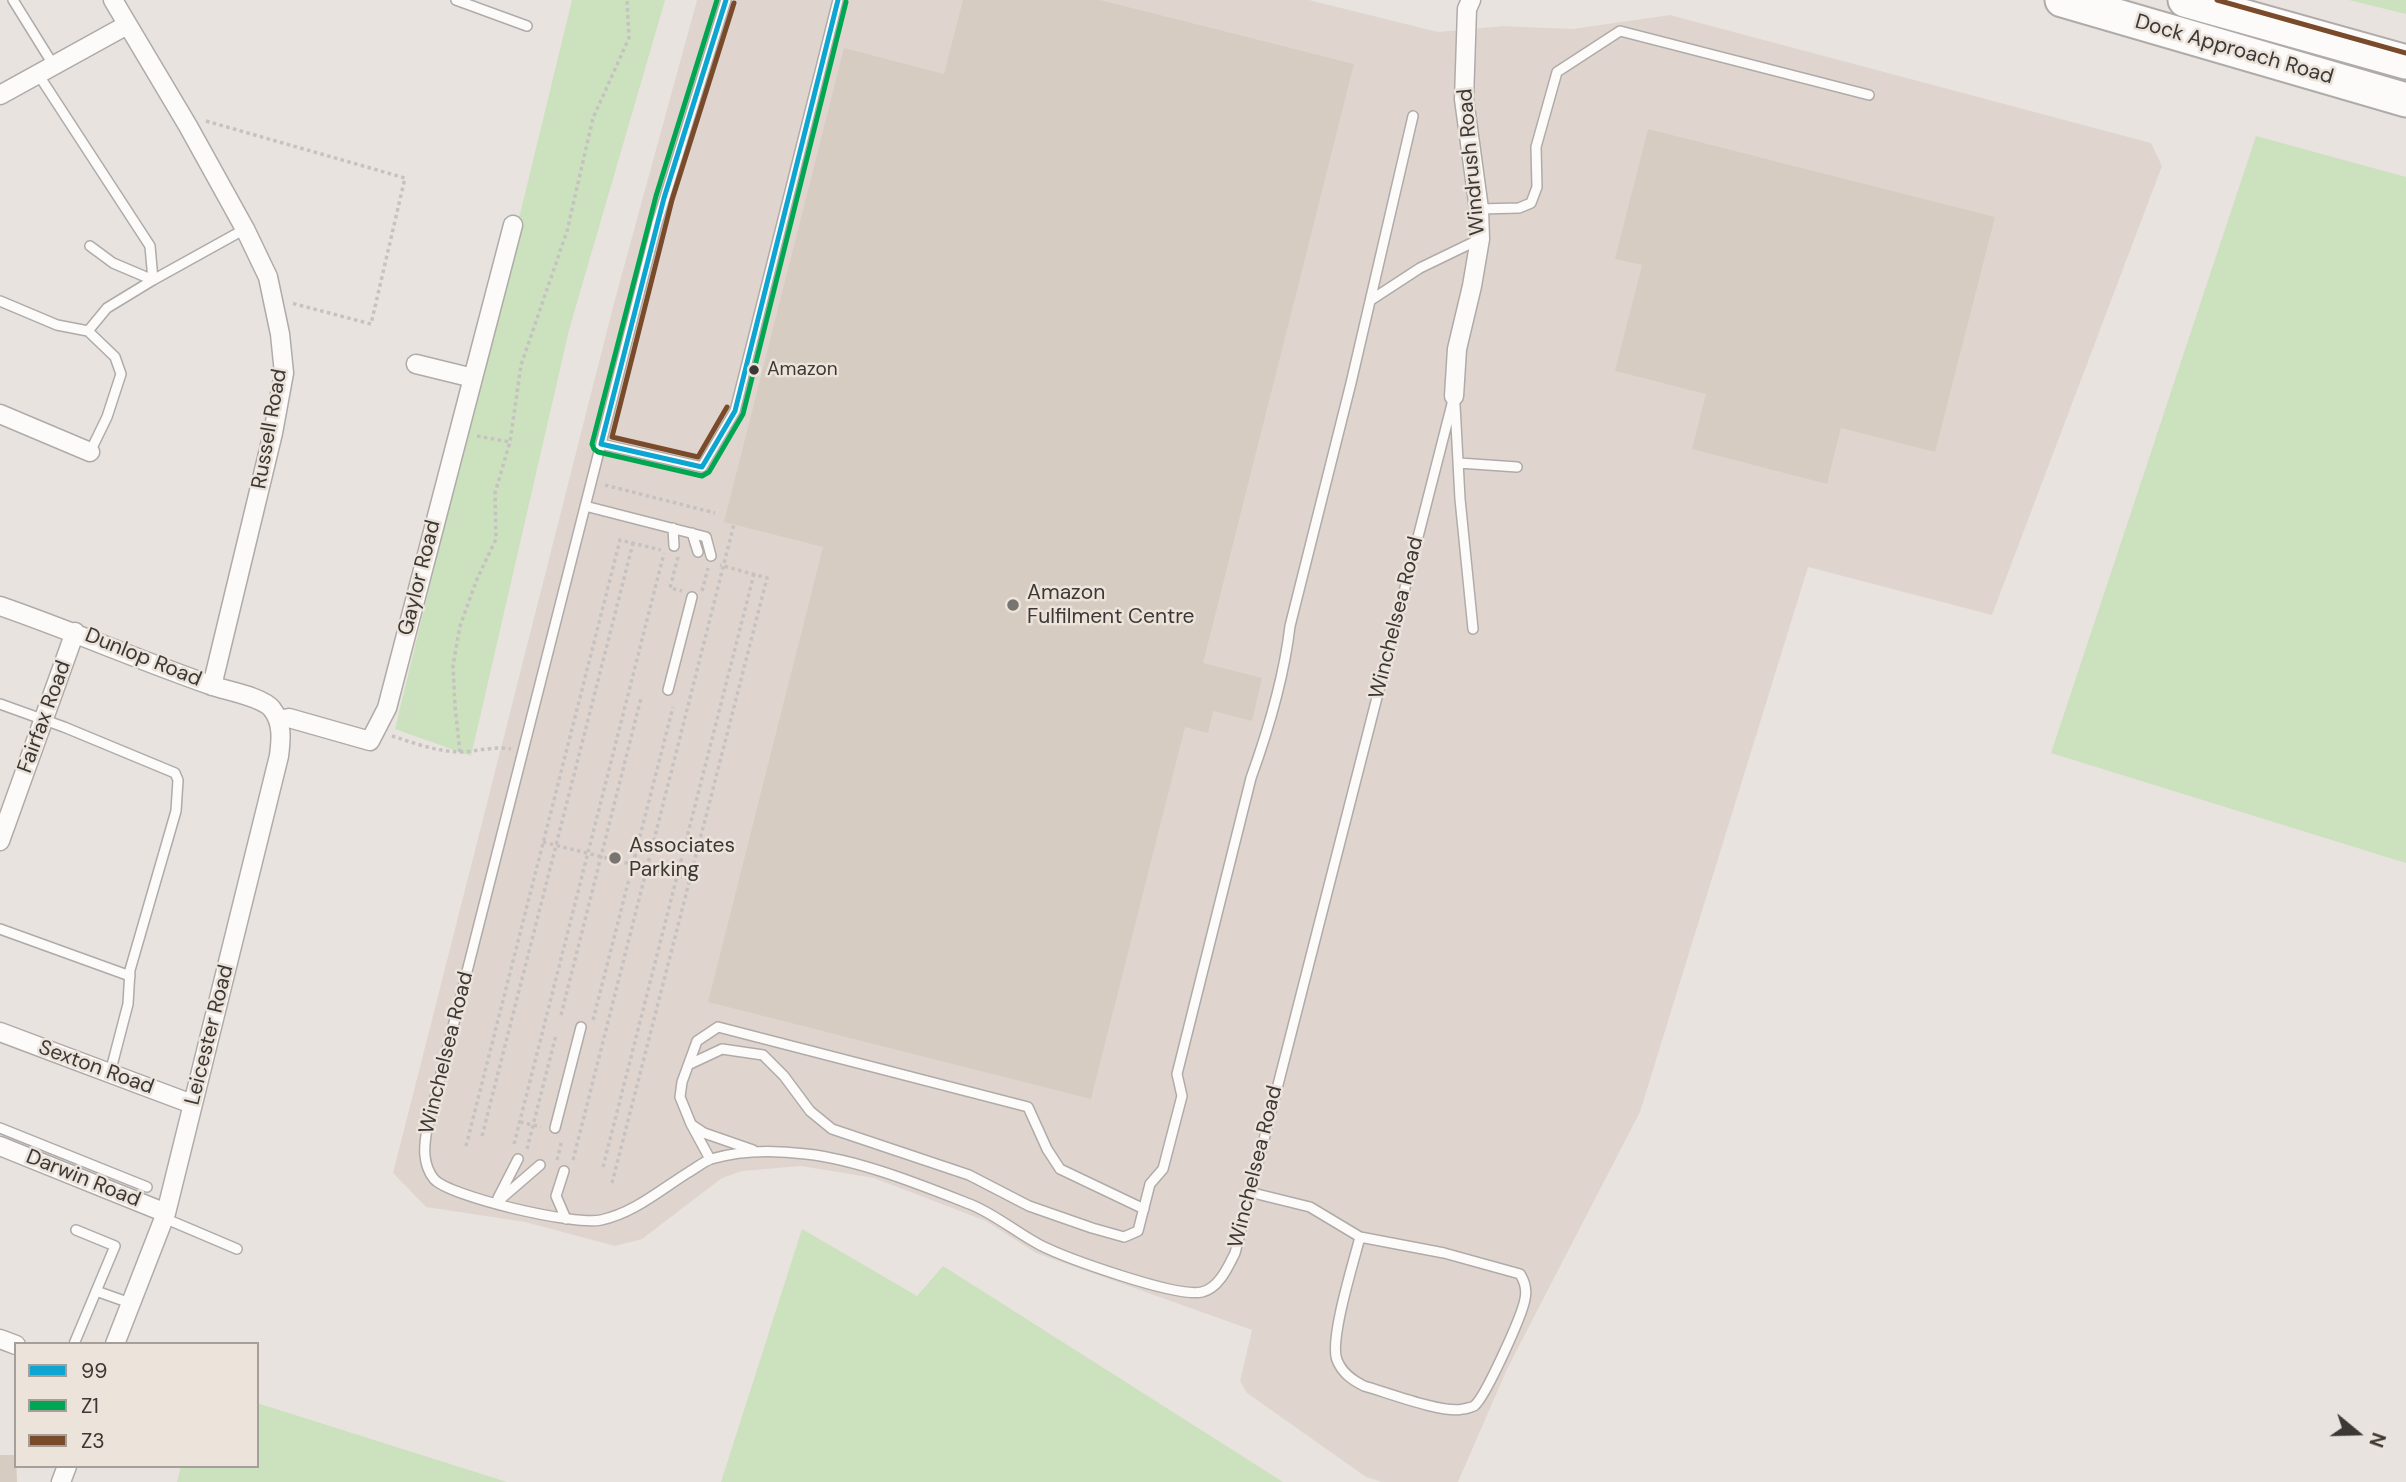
<!DOCTYPE html>
<html>
<head>
<meta charset="utf-8">
<style>
  body { margin:0 }
  #map { position:relative; width:2406px; height:1482px; overflow:hidden; background:#e8e3df; font-family:"DM Sans",sans-serif }
  canvas { display:block }
  .legend { position:absolute; left:14px; top:1342px; width:245px; height:126px; box-sizing:border-box; background:#ece3db; border:2px solid #a69f99; margin:0; padding:9px 12px; list-style:none; font-size:21px; color:#3c3835 }
  .legend li { display:flex; align-items:center; gap:14px; height:35px }
  .legend b { width:35px; border:2px solid #a69f99 }
  .north { position:absolute; left:2322px; top:1398px; width:70px; height:70px; -webkit-text-stroke:5px #ece3db; paint-order:stroke; rotate:109deg; font-size:19px; font-weight:700; line-height:28px; text-align:center; color:#3c3835 }
  .north::after { content:''; display:block; margin:auto; width:24px; height:32px; background:#3c3835; clip-path:polygon(50% 0,100% 100%,50% 72%,0 100%) }
</style>
</head>
<body>
<div id="map">
<canvas width="2406" height="1482"></canvas>
<ul class="legend">
<li><b style="height:9px;background:#0da6d2"></b>99</li>
<li><b style="height:9px;background:#00a651"></b>Z1</li>
<li><b style="height:9px;background:#7a4b2a"></b>Z3</li>
</ul>
<div class="north">N</div>
</div>
<script>
const ctx = document.querySelector('canvas').getContext('2d');
ctx.lineJoin = 'round';
function paint(path, color) { ctx.fillStyle = color; ctx.fill(path, 'evenodd'); }
function strokePath(path, color, width, dash) { ctx.strokeStyle = color; ctx.lineWidth = width; ctx.lineCap = dash ? 'butt' : 'round'; ctx.setLineDash(dash || []); ctx.stroke(path); }
function drawText(font, color, halo, rows, align = 'center') {
  ctx.font = font + ' "DM Sans",sans-serif'; ctx.lineWidth = 5; ctx.setLineDash([]); ctx.textBaseline = 'middle'; ctx.strokeStyle = halo; ctx.fillStyle = color; for (const [text, x, y, turn = 0] of rows) {
    ctx.save(); ctx.translate(x, y); ctx.rotate((+turn || 0) * Math.PI / 180); ctx.textAlign = isNaN(turn) ? turn : align; if (halo) ctx.strokeText(text, 0, 0); ctx.fillText(text, 0, 0); ctx.restore();
  }
}
paint(new Path2D(`
  M697 0H1309L1438 32 1503 26 1572 29 1670 15 2151 143 2162 166 1992 615 1808 567 1640 1112 1507 1369 1458 1482H1382L1366 1477 1247 1393 1240 1381 1252 1330 1036 1253 986 1221 874 1178 801 1166 742 1171 722 1178 642 1239 615 1246 525 1222 426 1207 393 1173 614 303Z`), '#e0d5ce');
paint(new Path2D(`
  M572 0H665L569 330 471 756 395 729Z
  M2349 0H2406V14Z
  M2256 136 2406 177V863L2051 753Z
  M802 1229 917 1296 943 1266 1283 1482H721Z
  M257 1403 507 1482H177L181 1466H257Z`), '#cce1bd');
paint(new Path2D(`
  M963 0H1100L1354 64 1203 663 1262 678 1252 721 1213 711 1208 733 1185 727 1091 1099 708 1002 823 547 724 522 844 48 944 74Z
  M1648 129 1995 217 1935 452 1841 428 1827 484 1692 449 1706 394 1615 371 1642 265 1615 259Z
  M0 1455H16L17 1482H0Z`), '#d7ccc2');
const lane = new Path2D(`
  M13 0 54 66
  M456 0 527 26
  M726 0 657 223 427 1129C424 1146 422 1164 434 1179 450 1197 576 1226 601 1220 634 1213 660 1190 689 1172 696 1168 703 1162 711 1159 741 1150 775 1150 806 1154 860 1160 921 1185 972 1205 996 1215 1017 1233 1040 1245 1066 1258 1176 1298 1202 1292 1219 1288 1228 1267 1235 1253L1454 396
  M1479 209 1519 208 1531 203 1537 187 1536 147 1557 72 1620 31 1869 95
  M90 246 113 263 153 280 245 229
  M1371 300 1420 268 1480 239
  M0 301 57 325 88 331 107 308 153 280 150 246 38 74
  M88 331 115 357 121 374 107 417 90 452
  M1455 405 1460 499 1473 629
  M601 444 702 467 735 411 838 0
  M1459 463 1517 467
  M585 506 706 537 711 556
  M673 528 674 546
  M692 533 698 552
  M668 690 692 597
  M0 704 64 727 175 773 178 780 176 811 130 970 128 1004 110 1073
  M0 929 130 976
  M690 1064 722 1049 763 1055 784 1076 810 1111 832 1129 969 1175 1029 1206 1092 1228 1124 1237 1138 1231 1150 1184 1163 1169 1182 1096 1177 1074 1251 778C1269 728 1284 678 1290 626L1351 383 1413 116
  M692 1125 704 1133 753 1150
  M0 1128 147 1187
  M555 1128 581 1027
  M710 1159 691 1124 680 1097 682 1082 697 1041 718 1027 1028 1107 1047 1149 1060 1169 1144 1209
  M564 1171 556 1196 566 1219
  M1249 1192 1310 1207 1360 1237 1444 1253 1520 1274C1525 1282 1527 1290 1525 1299 1522 1316 1485 1398 1474 1406 1472 1407 1465 1409 1463 1409 1443 1414 1386 1392 1364 1386 1352 1380 1342 1373 1337 1360 1329 1340 1354 1261 1360 1237
  M498 1198 518 1159
  M496 1203 540 1165
  M164 1218 237 1249
  M96 1291 130 1303
  M74 1344 115 1246 76 1230`);
const street = new Path2D(`
  M113 0 188 126 245 229 268 277 280 334 284 373 273 433 212 686
  M0 95 127 25
  M473 378 513 225
  M1454 396 1457 349 1472 286 1480 239 1479 209 1464 99 1467 9 1471 0
  M0 414 90 452
  M0 606C72 631 141 661 213 686 228 691 263 697 272 709 283 723 281 740 279 756L166 1213 115 1344
  M279 720 289 718 370 741 387 708 473 378 416 364
  M0 841 75 632
  M0 1032 192 1104
  M0 1146 166 1213
  M0 1339 16 1345
  M61 1482 67 1466`);
const highway = new Path2D(`
  M2062 0 2406 100
  M2185 0 2406 62`);
strokePath(lane, '#afaba9', 12);
strokePath(street, '#afaba9', 21);
strokePath(highway, '#afaba9', 37);
strokePath(new Path2D(`
  M206 121 405 178 371 324 291 303
  M477 436 510 442
  M605 485 715 513
  M678 557 670 588 682 591
  M702 591 708 568
  M392 736C414 743 438 752 462 752 479 751 495 746 511 749
  M460 752 455 707 453 665 460 626 477 579 496 539 495 493 510 442 521 365 567 231 593 118 629 38 627 0
  M543 842 690 879
  M561 1015 641 698
  M593 1020 673 707
  M520 1122 541 1127
  M482 1136 633 543
  M514 1144 664 553
  M466 1146 620 540 661 550
  M527 1149 556 1035
  M557 1160 562 1140
  M573 1160 734 524
  M603 1167 754 574
  M612 1183 767 578 720 565`), '#c5c2c1', 3.5, [3.5, 3.5]);
strokePath(lane, '#fcfbfa', 9);
strokePath(street, '#fcfbfa', 18);
strokePath(highway, '#fcfbfa', 33);
strokePath(new Path2D(`
  M601 444 702 467 735 411 838 0
  M601 444 664 198 726 0`), '#0da6d2', 5);
strokePath(new Path2D(`
  M717 0 656 196 592 444 594 449 598 452 702 476 709 472 743 414 846 2`), '#00a651', 5);
strokePath(new Path2D(`
  M2217 0 2406 53
  M727 407 698 457 612 437 672 200 734 3`), '#7a4b2a', 5);
for (const [x, y, r, color] of [
  [754,370,6,"#3c3835"],
  [1013,605,7,"#787470"],
  [615,858,7,"#787470"]
]) { const dot = new Path2D(); dot.arc(x, y, r, 0, 2 * Math.PI); ctx.fillStyle = color; ctx.fill(dot); strokePath(dot, '#ece3db', 2.5); }
drawText('19px', '#3c3835', '#ece3db', [
  ["Amazon",767,370]
], 'left');
drawText('21px', '#3c3835', '#ece3db', [
  ["Dock Approach Road",2234,50,16],
  ["Windrush Road",1472,162,-95],
  ["Russell Road",270,429,-80],
  ["Gaylor Road",420,578,-76],
  ["Winchelsea Road",1397,618,-76],
  ["Dunlop Road",143,658,22],
  ["Fairfax Road",45,717,-70],
  ["Leicester Road",210,1035,-76],
  ["Winchelsea Road",447,1053,-76],
  ["Sexton Road",96,1068,20],
  ["Winchelsea Road",1256,1167,-76],
  ["Darwin Road",83,1179,22]
]);
drawText('21px', '#3c3835', '#ece3db', [
  ["Amazon",1027,593],
  ["Fulfilment Centre",1027,617],
  ["Associates",629,846],
  ["Parking",629,870]
], 'left');
</script>
</body>
</html>
